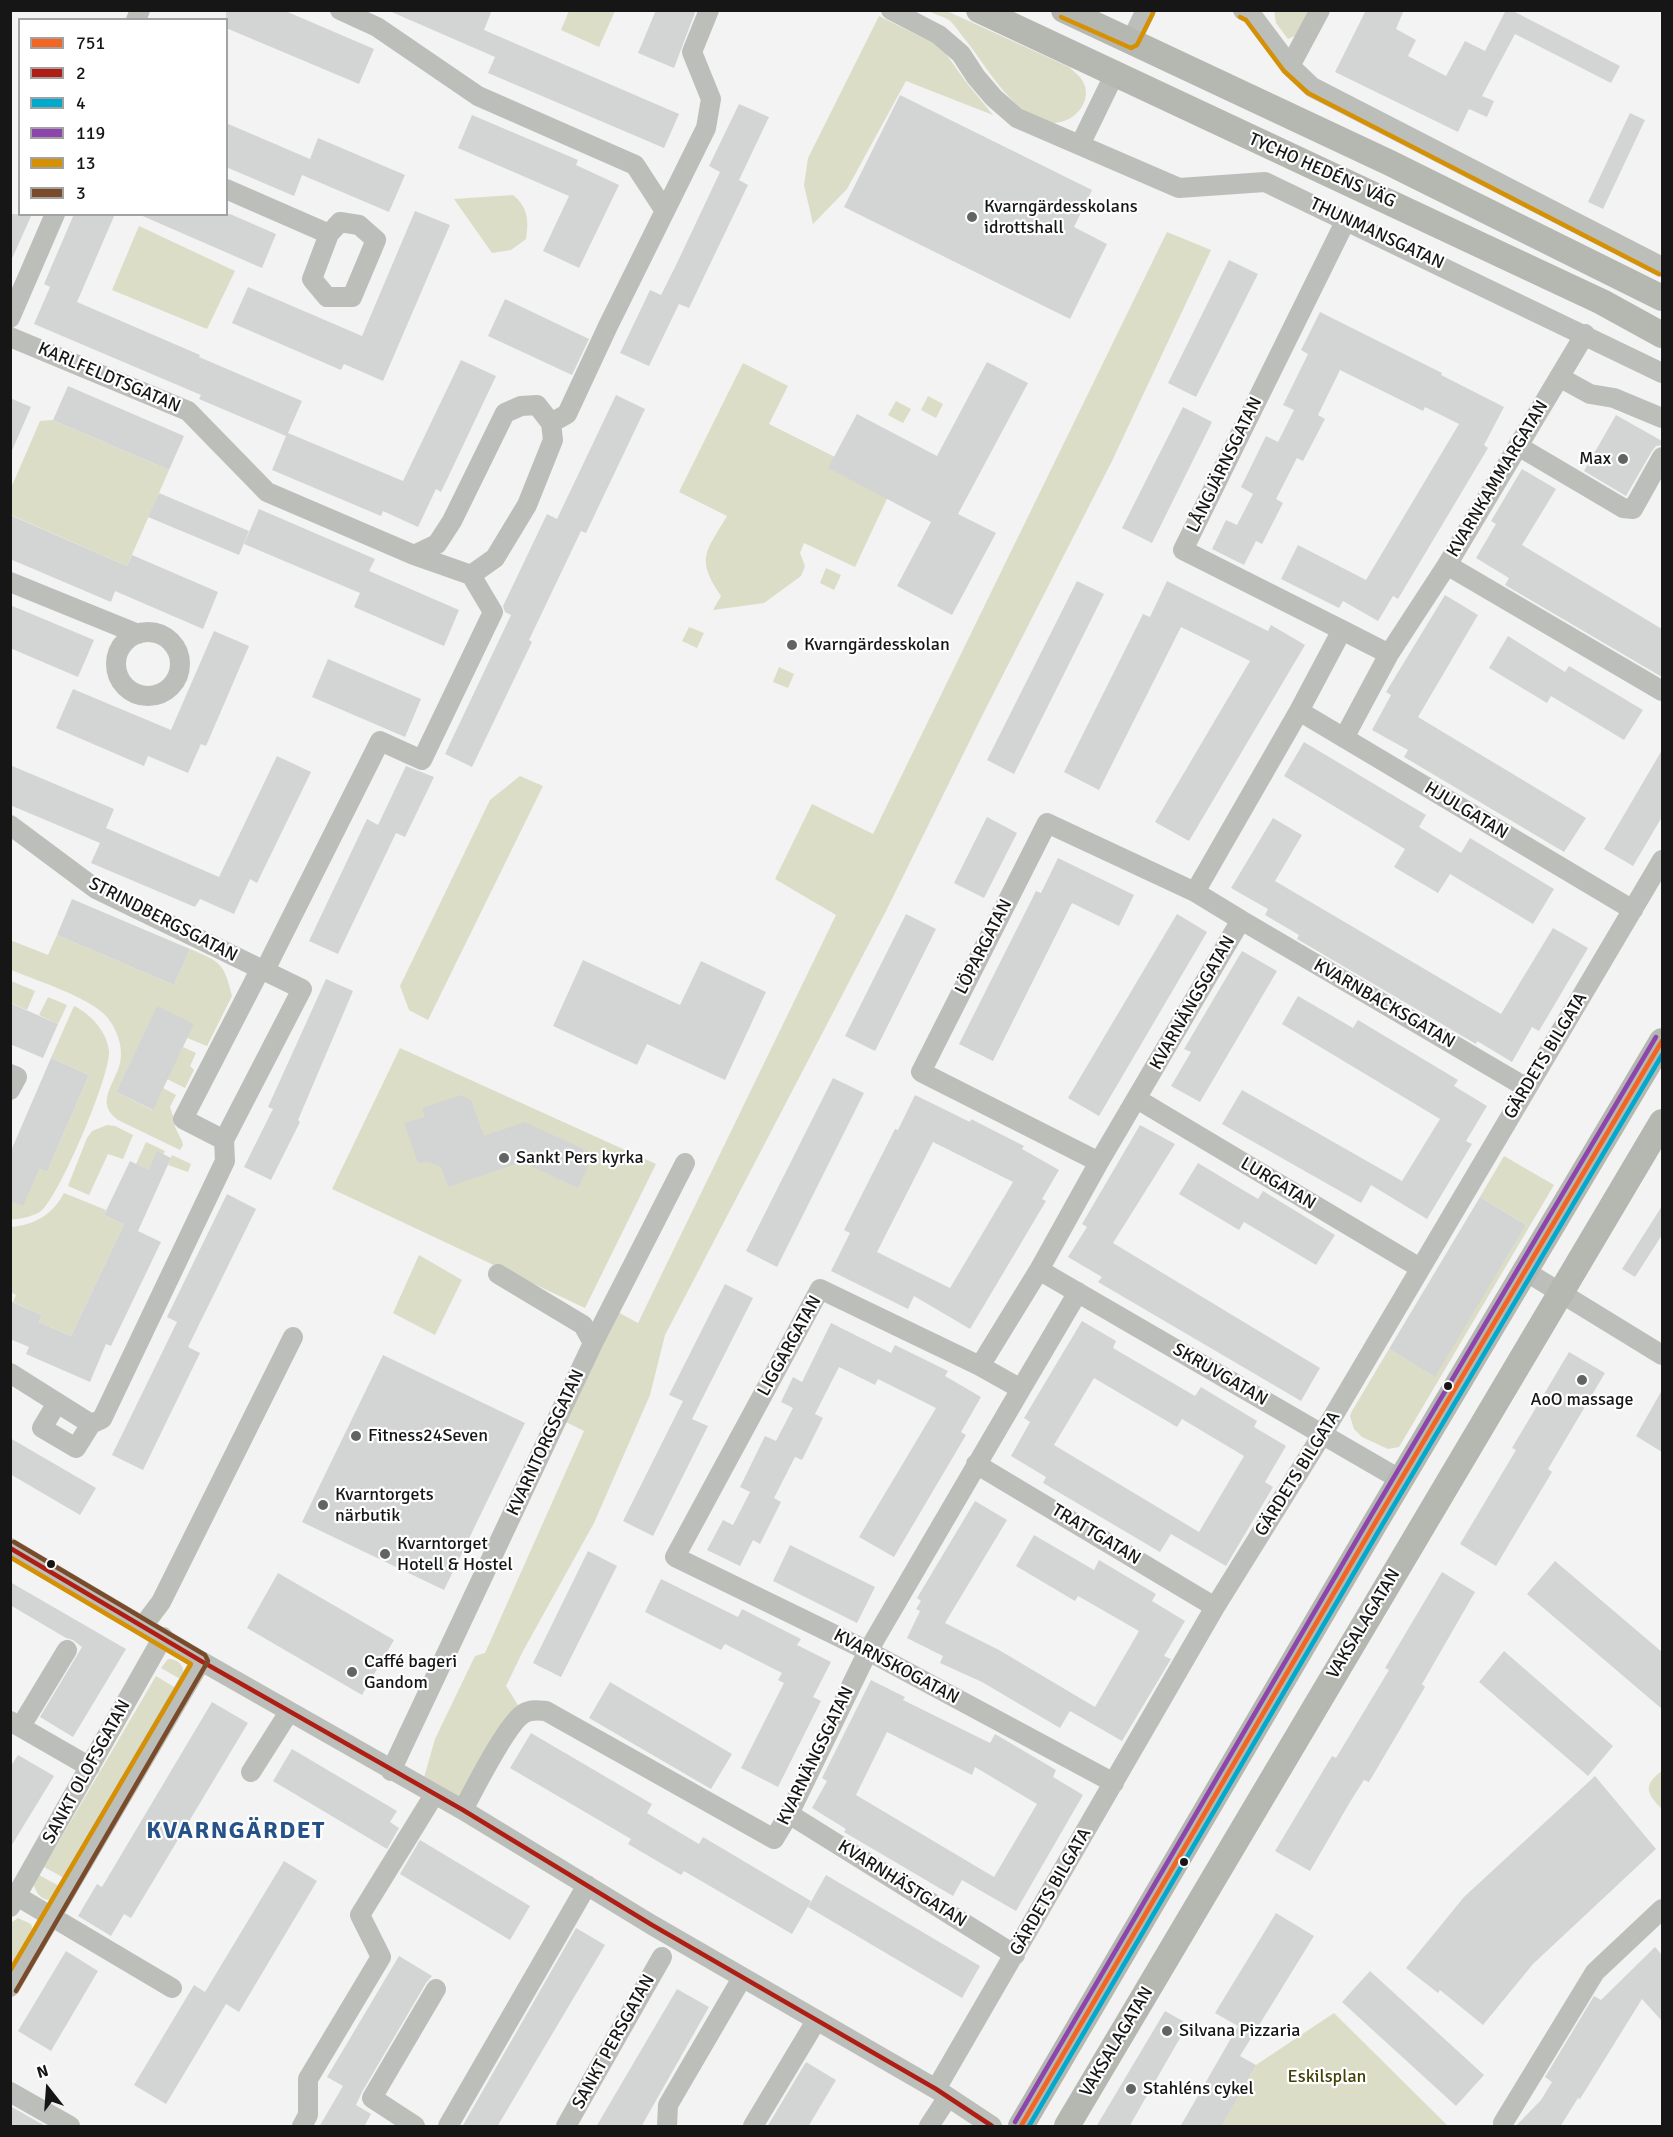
<!DOCTYPE html>
<html>
<head>
<meta charset="utf-8">
<style>
  body { margin:0 }
  #map { position:relative; width:1673px; height:2137px; overflow:hidden; background:#f2f3f2; font-family:Signika,sans-serif }
  canvas { display:block }
  .frame { position:absolute; inset:0; border:12px solid #151615; pointer-events:none }
  .legend { position:absolute; left:18px; top:18px; width:210px; height:198px; box-sizing:border-box; background:#fff; border:2px solid #a1a2a1; margin:0; padding:8px 10px; list-style:none; font-size:18px; color:#151615 }
  .legend li { display:flex; align-items:center; gap:12px; height:30px }
  .legend b { width:30px; border:2px solid #a1a2a1 }
  .north { position:absolute; left:18px; top:2059px; width:60px; height:60px; -webkit-text-stroke:4px #fff; paint-order:stroke; rotate:343deg; font-size:16px; font-weight:700; line-height:24px; text-align:center; color:#151615 }
  .north::after { content:''; display:block; margin:auto; width:21px; height:27px; background:#151615; clip-path:polygon(50% 0,100% 100%,50% 72%,0 100%) }
</style>
</head>
<body>
<div id="map">
<canvas width="1673" height="2137"></canvas>
<div class="frame"></div>
<ul class="legend">
<li><b style="height:8px;background:#f26522"></b>751</li>
<li><b style="height:8px;background:#af1e14"></b>2</li>
<li><b style="height:8px;background:#00a9ce"></b>4</li>
<li><b style="height:8px;background:#8e44ad"></b>119</li>
<li><b style="height:8px;background:#d59003"></b>13</li>
<li><b style="height:8px;background:#7a4b2a"></b>3</li>
</ul>
<div class="north">N</div>
</div>
<script>
const ctx = document.querySelector('canvas').getContext('2d');
ctx.lineJoin = 'round';
function paint(path, color) { ctx.fillStyle = color; ctx.fill(path, 'evenodd'); }
function strokePath(path, color, width, dash) { ctx.strokeStyle = color; ctx.lineWidth = width; ctx.lineCap = dash ? 'butt' : 'round'; ctx.setLineDash(dash || []); ctx.stroke(path); }
function drawText(font, color, halo, rows, align = 'center') {
  ctx.font = font + ' Signika,sans-serif'; ctx.lineWidth = 4.5; ctx.setLineDash([]); ctx.textBaseline = 'middle'; ctx.strokeStyle = halo; ctx.fillStyle = color; for (const [text, x, y, turn = 0] of rows) {
    ctx.save(); ctx.translate(x, y); ctx.rotate((+turn || 0) * Math.PI / 180); ctx.textAlign = isNaN(turn) ? turn : align; if (halo) ctx.strokeText(text, 0, 0); ctx.fillText(text, 0, 0); ctx.restore();
  }
}
paint(new Path2D(`
  M569 11H615L599 47 561 30Z
  M928 11H947L1069 67C1073 71 1079 75 1082 80 1096 102 1070 128 1047 122 1009 111 987 66 964 38 959 32 954 24 949 20 942 16 934 14 928 11Z
  M1274 11H1312L1301 33 1288 39 1276 23Z
  M879 16 941 47 966 82 993 115 906 81 847 189 813 224 804 185 808 158Z
  M513 195C528 207 529 221 526 239L511 250 492 253 454 199Z
  M139 226 235 271 207 329 112 290Z
  M1167 232 1211 250 1112 461 982 716 886 911 665 1335 650 1395 594 1523 523 1651 506 1686 523 1713 463 1810 421 1788 435 1739 475 1656 485 1653 584 1431 558 1418 612 1309 638 1323 836 915 775 879 812 804 873 834Z
  M743 363 788 386 769 424 893 486 855 567 804 543 800 553 805 566 801 576 764 603 713 610 721 596C695 558 706 552 727 516L679 492Z
  M928 396 943 404 936 418 921 410Z
  M896 401 911 409 903 423 888 415Z
  M53 420 169 470 127 566 11 515V488L40 421Z
  M826 568 841 575 834 590 820 583Z
  M689 627 704 633 697 648 682 641Z
  M779 667 794 674 788 688 773 682Z
  M520 776 543 786 428 1020 409 1010 400 986 490 800Z
  M57 935 174 985 190 949C221 962 224 963 232 996L207 1046 187 1038 193 1024 157 1007 116 1092 152 1110 163 1088 176 1095 170 1107 174 1119 175 1127 182 1141 183 1145 180 1150 118 1120C94 1103 115 1084 120 1063 124 1047 116 1027 106 1016 87 996 37 981 11 970L10 940 48 955Z
  M11 981 35 991 27 1010 11 1003Z
  M48 997 67 1005 58 1024 39 1015Z
  M74 1006C91 1014 107 1032 109 1051 111 1074 59 1197 41 1211 34 1216 19 1220 11 1219L10 1201 39 1169 47 1172 89 1075 51 1058Z
  M183 1047 196 1053 190 1066 194 1070 185 1088 167 1079Z
  M400 1048 656 1164 585 1308 332 1189Z
  M107 1125 115 1126 133 1135 123 1159 108 1154 89 1195 68 1186 87 1138 92 1131Z
  M146 1142 165 1151 154 1173 136 1164Z
  M172 1155 191 1164 188 1172 168 1165Z
  M1504 1156 1554 1185 1399 1447 1388 1449 1362 1437 1354 1429 1350 1416 1352 1411 1389 1349 1434 1376 1526 1225 1480 1197Z
  M64 1193 106 1210 104 1215 124 1224 71 1336 39 1322 42 1315 13 1302 16 1295 11 1292V1227C35 1225 53 1214 64 1193Z
  M419 1255 462 1280 435 1335 393 1313Z
  M168 1659C181 1659 186 1669 182 1680L161 1668Z
  M156 1676 179 1690 66 1879 44 1867Z
  M1662 1771V1809C1647 1794 1642 1785 1662 1771Z
  M39 1875 61 1887 50 1900C41 1900 36 1893 34 1885Z
  M18 1918 31 1924 33 1930 11 1974V1923Z
  M1334 2013 1448 2126H1221L1256 2065Z`), '#dcddc7');
paint(new Path2D(`
  M226 10H283L374 49 359 84 226 28Z
  M387 10H492L484 30 679 114 664 148 488 73 495 57Z
  M656 10H696L674 68 638 53Z
  M1366 10H1404L1396 29 1416 40 1408 56 1446 76 1465 41 1485 51 1506 10H1511L1620 66 1611 83 1515 34 1482 96 1494 101 1487 117 1469 109 1458 132 1335 72Z
  M900 95 1092 190 1074 227 1107 244 1070 319 844 207Z
  M739 104 769 117 739 180 748 185 689 308 679 304 649 366 620 353 650 290 661 295 678 261 720 172 709 166Z
  M1630 113 1645 120 1603 209 1588 202Z
  M472 115 578 160 576 165 619 185 579 268 543 251 569 196 458 148Z
  M226 123 310 159 318 138 405 175 389 212 302 175 294 196 226 167Z
  M415 211 450 225 383 381 344 364 341 370 232 323 248 287 362 336Z
  M10 214H32L10 263Z
  M74 214H115L77 302 200 355 199 357 302 401 288 433 403 481 461 360 496 376 441 492 436 489 418 527 383 511 381 516 272 470 286 436 199 399 201 395 34 324 50 287 44 284Z
  M138 214H230L276 234 262 268Z
  M1229 260 1258 274 1196 397 1168 383Z
  M505 299 589 339 572 375 488 336Z
  M1320 312 1442 373 1441 375 1504 407 1484 445 1488 448 1398 599 1393 596 1378 621 1343 601 1339 608 1281 579 1298 545 1366 580 1459 424 1425 407 1423 411 1340 370 1318 415 1325 419 1303 461 1297 458 1276 499 1283 503 1262 544 1256 541 1244 565 1212 549 1226 520 1237 525 1253 494 1241 487 1266 436 1278 442 1294 410 1283 405 1308 354 1301 350Z
  M987 362 1028 383 958 514 996 533 952 615 897 586 931 522 828 468 857 414 937 456Z
  M68 386 184 436 169 470 53 420Z
  M616 395 645 409 586 533 581 531 529 640 532 642 472 767 445 754 511 615 505 612 503 606 547 514 557 519Z
  M10 398 31 407 10 455Z
  M1183 407 1212 422 1152 543 1122 528Z
  M1616 415 1662 441V445L1656 446 1652 451 1626 496 1584 471Z
  M1522 469 1556 489 1522 545 1662 629V677L1505 585 1509 578 1476 558 1496 524 1491 521Z
  M159 493 249 531 239 555 148 517Z
  M259 509 375 559 369 571 459 610 444 646 354 607 360 593 244 544Z
  M10 515 127 566 132 555 218 592 203 629 115 591 111 602 10 559Z
  M1077 581 1104 594 1014 774 987 760Z
  M1167 581 1268 631 1271 625 1305 645 1189 841 1155 822 1250 661 1181 627 1099 790 1064 772 1143 614 1150 617Z
  M1445 595 1478 615 1418 717 1586 818 1564 852 1404 757 1408 750 1372 730 1391 695 1386 692Z
  M10 605 94 640 78 677 10 648Z
  M214 631 249 646 206 746 201 744 188 773 148 756 144 766 56 728 73 689 171 730Z
  M1508 636 1565 672 1569 666 1643 710 1624 740 1551 696 1547 703 1489 668Z
  M328 659 421 699 405 737 312 697Z
  M1304 742 1426 815 1419 827 1461 853 1470 838 1554 889 1533 924 1450 874 1438 893 1394 867 1405 849 1284 776Z
  M1662 750V817L1633 866 1604 849Z
  M277 756 311 772 257 883 250 879 234 914 200 899 195 907 91 863 100 843 10 805V765L114 809 106 828 219 877Z
  M406 766 434 777 405 837 396 833 338 954 309 941 367 819 378 825Z
  M987 817 1017 833 984 898 954 883Z
  M1273 818 1302 835 1275 881 1501 1014 1553 928 1588 948 1539 1031 1532 1027 1512 1062 1477 1041 1476 1044 1297 939 1299 935 1265 915 1268 909 1231 888Z
  M1058 858 1134 895 1119 926 1072 903 993 1061 959 1044 1036 891 1041 893Z
  M72 899 190 949 174 985 57 935Z
  M906 914 936 929 875 1051 845 1036Z
  M1177 914 1207 932 1099 1116 1068 1098Z
  M1242 951 1277 971 1200 1102 1171 1086 1191 1052 1184 1049Z
  M583 960 680 1005 701 961 766 992 725 1080 647 1044 637 1065 553 1026Z
  M326 979 353 991 298 1120 300 1122 271 1180 244 1167 273 1109 268 1107Z
  M1298 996 1353 1028 1358 1020 1458 1080 1454 1086 1487 1106 1466 1141 1472 1144 1427 1219 1371 1185 1361 1203 1222 1124 1242 1090 1402 1181 1440 1119 1282 1024Z
  M10 1003 58 1024 43 1058 10 1044Z
  M157 1006 194 1024 153 1110 116 1092Z
  M51 1058 89 1075 47 1172 39 1169 23 1206 10 1201V1153Z
  M833 1078 864 1093 777 1267 746 1251Z
  M460 1095 471 1100 484 1136 525 1122 594 1154 578 1188 522 1162 448 1187 441 1167 428 1162 418 1163 404 1123 425 1117 422 1108Z
  M915 1095 970 1122 971 1119 1024 1146 1022 1149 1059 1170 1042 1199 1046 1201 970 1329 914 1296 908 1309 831 1271 850 1233 844 1230 895 1129 898 1130ZM933 1142 1013 1182 950 1288 877 1252Z
  M1140 1125 1175 1144 1113 1243 1320 1368 1301 1401 1098 1282 1102 1277 1068 1257 1087 1227 1082 1224Z
  M157 1151 171 1158 138 1231 161 1242 111 1346 106 1344 90 1382 26 1354 29 1347 10 1339V1301L42 1315 39 1322 71 1336 124 1224 104 1215 130 1161 149 1170Z
  M1198 1163 1258 1199 1263 1191 1335 1235 1316 1265 1244 1222 1239 1230 1179 1194Z
  M227 1194 256 1209 188 1347 200 1353 143 1470 112 1455 177 1322 167 1317Z
  M1480 1197 1526 1225 1435 1377 1389 1349Z
  M1662 1206V1235L1635 1277 1622 1269Z
  M725 1284 753 1298 692 1419 708 1426 653 1536 623 1521 683 1401 669 1395Z
  M1082 1321 1116 1341 1113 1348 1195 1396 1201 1387 1257 1421 1254 1427 1286 1446 1265 1482 1273 1487 1226 1566 1171 1534 1160 1552 1043 1483 1046 1477 1011 1456 1030 1422 1024 1418ZM1094 1378 1177 1427 1182 1419 1244 1456 1199 1532 1054 1445Z
  M831 1323 891 1353 895 1345 948 1371 945 1376 981 1397 961 1432 966 1435 894 1557 859 1537 936 1408 878 1379 875 1385 839 1367 815 1414 823 1418 802 1460 795 1457 774 1498 781 1502 760 1544 753 1540 740 1566 707 1550 723 1520 733 1525 750 1492 740 1487 765 1436 776 1441 793 1408 781 1402 793 1377 802 1382Z
  M1569 1352 1605 1373 1548 1469 1552 1472 1496 1566 1460 1544 1516 1450 1512 1448Z
  M383 1355 525 1423 444 1590 302 1522Z
  M1662 1390V1452L1636 1436Z
  M10 1438 96 1488 80 1515 10 1474Z
  M975 1501 1007 1520 945 1623 999 1650 1095 1707 1139 1631 1078 1596 1075 1601 1016 1566 1034 1535 1094 1570 1099 1560 1156 1594 1152 1601 1185 1621 1164 1656 1171 1659 1122 1741 1070 1711 1060 1728 982 1682 940 1663 943 1656 907 1638 920 1611 916 1609 921 1601 917 1598Z
  M790 1545 875 1587 857 1623 773 1581Z
  M588 1551 617 1566 561 1677 533 1663Z
  M1555 1561 1662 1652V1709L1527 1594Z
  M1442 1572 1475 1592 1422 1684 1425 1687 1369 1782 1364 1780 1350 1802 1310 1871 1275 1851 1332 1756 1336 1758 1389 1670 1385 1668Z
  M278 1573 394 1640 362 1695 247 1628Z
  M661 1579 738 1617 742 1609 801 1639 797 1645 831 1662 813 1697 821 1701 778 1787 741 1768 784 1683 778 1680 782 1673 725 1644 721 1650 645 1612Z
  M10 1582 126 1649 73 1737 40 1717 82 1647 73 1640 66 1638 10 1605Z
  M1504 1651 1613 1746 1588 1776 1479 1682Z
  M871 1680 905 1697 903 1700 990 1743 995 1734 1056 1770 1053 1777 1083 1795 1016 1911 962 1880 953 1896 844 1832 846 1829 812 1808 827 1781 822 1778ZM887 1732 972 1775 975 1767 1037 1804 994 1877 856 1795Z
  M610 1682 732 1754 711 1789 589 1718Z
  M212 1702 248 1723 131 1918 124 1914 111 1936 78 1916 97 1884 102 1887Z
  M531 1733 652 1804 647 1813 699 1844 703 1837 811 1901 792 1934 684 1871 681 1875 628 1844 631 1839 510 1768Z
  M292 1749 397 1811 390 1822 399 1828 387 1849 273 1781Z
  M18 1755 54 1776 10 1848V1767Z
  M1595 1776 1656 1849 1533 1964 1483 2025 1440 1990 1438 1993 1406 1968 1464 1897Z
  M420 1840 530 1906 510 1940 400 1874Z
  M284 1861 317 1881 239 2012 226 2004 166 2104 134 2085 194 1985 205 1992Z
  M826 1875 980 1966 962 1998 808 1907Z
  M1276 1913 1314 1936 1240 2056 1256 2065 1221 2127H1180L1238 2026 1215 2013Z
  M576 1928 605 1945 497 2127H462Z
  M1655 1947 1662 1955V2021L1642 1999 1580 2099 1578 2098 1560 2127H1515L1541 2100 1552 2082 1545 2077 1594 1996 1601 2000Z
  M66 1951 98 1971 51 2051 18 2031Z
  M399 1956 432 1976 426 1983 362 2092 356 2105 371 2114 364 2127H319L343 2086 327 2077Z
  M1370 1971 1484 2075 1456 2106 1342 2002Z
  M677 1989 709 2007 641 2127H596Z
  M1165 2011 1188 2024 1129 2127H1096Z
  M806 2062 836 2080 808 2127H767Z
  M10 2106 47 2127H10Z`), '#d3d5d4');
strokePath(new Path2D(`
  M340 10 377 27 478 96 635 165 665 211
  M891 10 939 35 961 54 976 77 994 98 1017 118 1179 188 1265 182 1662 373
  M1243 10 1251 14 1290 66 1312 87 1662 267
  M136 20 140 10
  M1131 41 1146 10
  M1290 66 1320 10
  M1080 145 1115 73
  M226 189 329 234
  M340 222 359 225 376 240 352 297H327L312 279 329 234Z
  M10 318 55 214
  M1585 334 1447 565 1662 691
  M10 337 188 411 267 492 414 555 471 575 495 558 527 505 553 440 551 423 537 405 521 406 505 413 452 521 437 544 414 555
  M1559 377 1590 394 1614 398 1662 418
  M551 423 567 414 608 326 706 128 711 99 692 52 709 10
  M1518 446 1623 508 1633 509 1662 457
  M10 582 138 634
  M1342 630 1183 550 1346 220
  M116 664a32 32 0 1 1 64 0a32 32 0 1 1-64 0Z
  M1299 711 1633 910
  M1344 738 1389 654
  M10 825 96 889 302 989 224 1140 183 1119 261 968
  M1241 920 1527 1088
  M265 970 380 741 422 760 493 612 471 575
  M10 1074 17 1077 10 1090
  M1137 1099 1420 1268
  M1099 1162 921 1072 1047 823 1195 892
  M1039 1270 1401 1480
  M1525 1271 1662 1355
  M498 1274 583 1325 593 1343
  M980 1366 820 1289 675 1557 868 1651 1114 1783
  M10 1373 91 1424 76 1448 42 1428 57 1403
  M1021 1389 1078 1292
  M91 1424 102 1419 225 1161 224 1140
  M976 1464 1215 1607
  M10 1548 201 1661 463 1810 652 1925 936 2089 992 2126
  M143 1626 161 1602 293 1337
  M10 1721 90 1767
  M21 1726 67 1650
  M391 1771 593 1343 685 1163
  M251 1772 289 1712
  M463 1810C473 1791 507 1724 523 1714 530 1709 538 1710 546 1711L774 1839 789 1814 868 1651 1021 1389 980 1366 1039 1270 1099 1162 1241 920 1195 892 1299 711 1342 630 1389 654 1447 565
  M789 1814 1015 1955
  M10 1892 172 1988
  M10 1907 163 1637
  M10 1987 201 1661
  M936 2089 1215 1607 1322 1435 1662 860
  M10 2092 70 2126
  M1503 2123 1595 1972 1662 1909
  M302 2126 308 2115V2079L381 1957 360 1915 434 1795
  M415 2126 372 2098 436 1989
  M448 2126 587 1885
  M566 2126 662 1957
  M667 2126 668 2105 742 1978
  M753 2126 816 2021
  M929 2126 948 2097`), '#bcbfb9', 20);
strokePath(new Path2D(`
  M979 10 1602 302 1662 335
  M1064 10 1390 163 1662 298
  M1021 2126 1375 1523 1662 1041
  M1067 2126 1662 1122`), '#b5b8b1', 26);
strokePath(new Path2D(`
  M1021 2126 1375 1523 1662 1041`), '#f26522', 4.5);
strokePath(new Path2D(`
  M10 1548 201 1661 463 1810 652 1925 936 2089 992 2126`), '#af1e14', 4.5);
strokePath(new Path2D(`
  M1029 2126 1381 1527 1662 1055`), '#00a9ce', 4.5);
strokePath(new Path2D(`
  M1015 2122 1369 1519 1656 1037`), '#8e44ad', 4.5);
strokePath(new Path2D(`
  M1061 17 1131 48 1137 45 1153 13
  M1240 17 1246 20 1284 71 1308 93 1659 274
  M10 1557 191 1664 10 1971`), '#d59003', 4.5);
strokePath(new Path2D(`
  M14 1542 205 1655 208 1661 16 1991`), '#7a4b2a', 4.5);
for (const [x, y, r, color] of [
  [972,217,6,"#626362"],
  [1623,459,6,"#626362"],
  [792,645,6,"#626362"],
  [504,1158,6,"#626362"],
  [1582,1380,6,"#626362"],
  [1448,1386,5,"#151615"],
  [356,1436,6,"#626362"],
  [323,1505,6,"#626362"],
  [385,1554,6,"#626362"],
  [51,1564,5,"#151615"],
  [352,1672,6,"#626362"],
  [1184,1862,5,"#151615"],
  [1167,2031,6,"#626362"],
  [1131,2089,6,"#626362"]
]) { const dot = new Path2D(); dot.arc(x, y, r, 0, 2 * Math.PI); ctx.fillStyle = color; ctx.fill(dot); strokePath(dot, '#fff', 2); }
drawText('18px', '#151615', '#fff', [
  ["TYCHO HEDÉNS VÄG",1322,171,24],
  ["THUNMANSGATAN",1377,234,25],
  ["KARLFELDTSGATAN",109,378,23],
  ["LÅNGJÄRNSGATAN",1225,465,-64],
  ["KVARNKAMMARGATAN",1498,479,-59],
  ["HJULGATAN",1466,811,31],
  ["STRINDBERGSGATAN",163,920,27],
  ["LÖPARGATAN",984,947,-63],
  ["KVARNÄNGSGATAN",1193,1003,-60],
  ["KVARNBACKSGATAN",1384,1004,30],
  ["GÄRDETS BILGATA",1546,1056,-59],
  ["LURGATAN",1278,1184,31],
  ["LIGGARGATAN",790,1346,-61],
  ["SKRUVGATAN",1220,1375,30],
  ["KVARNTORGSGATAN",546,1443,-65],
  ["GÄRDETS BILGATA",1298,1474,-58],
  ["TRATTGATAN",1096,1535,31],
  ["VAKSALAGATAN",1364,1624,-59],
  ["KVARNSKOGATAN",896,1667,28],
  ["KVARNÄNGSGATAN",816,1756,-64],
  ["SANKT OLOFSGATAN",87,1772,-61],
  ["KVARNHÄSTGATAN",902,1884,32],
  ["GÄRDETS BILGATA",1051,1892,-60],
  ["SANKT PERSGATAN",614,2042,-61],
  ["VAKSALAGATAN",1117,2042,-59]
]);
drawText('18px', '#151615', '#fff', [
  ["Kvarngärdesskolans",984,207],
  ["idrottshall",984,228],
  ["Max",1611,459,"right"],
  ["Kvarngärdesskolan",804,645],
  ["Sankt Pers kyrka",516,1158],
  ["AoO massage",1582,1400,"center"],
  ["Fitness24Seven",368,1436],
  ["Kvarntorgets",335,1495],
  ["närbutik",335,1516],
  ["Kvarntorget",397,1544],
  ["Hotell & Hostel",397,1565],
  ["Caffé bageri",364,1662],
  ["Gandom",364,1683],
  ["Silvana Pizzaria",1179,2031],
  ["Stahléns cykel",1143,2089]
], 'left');
drawText('18px', '#424106', '#fff', [
  ["Eskilsplan",1327,2077]
]);
ctx.letterSpacing = '1.5px';
drawText('bold 24px', '#265387', '#fff', [
  ["KVARNGÄRDET",236,1832]
]);
ctx.letterSpacing = '0px';
</script>
</body>
</html>
